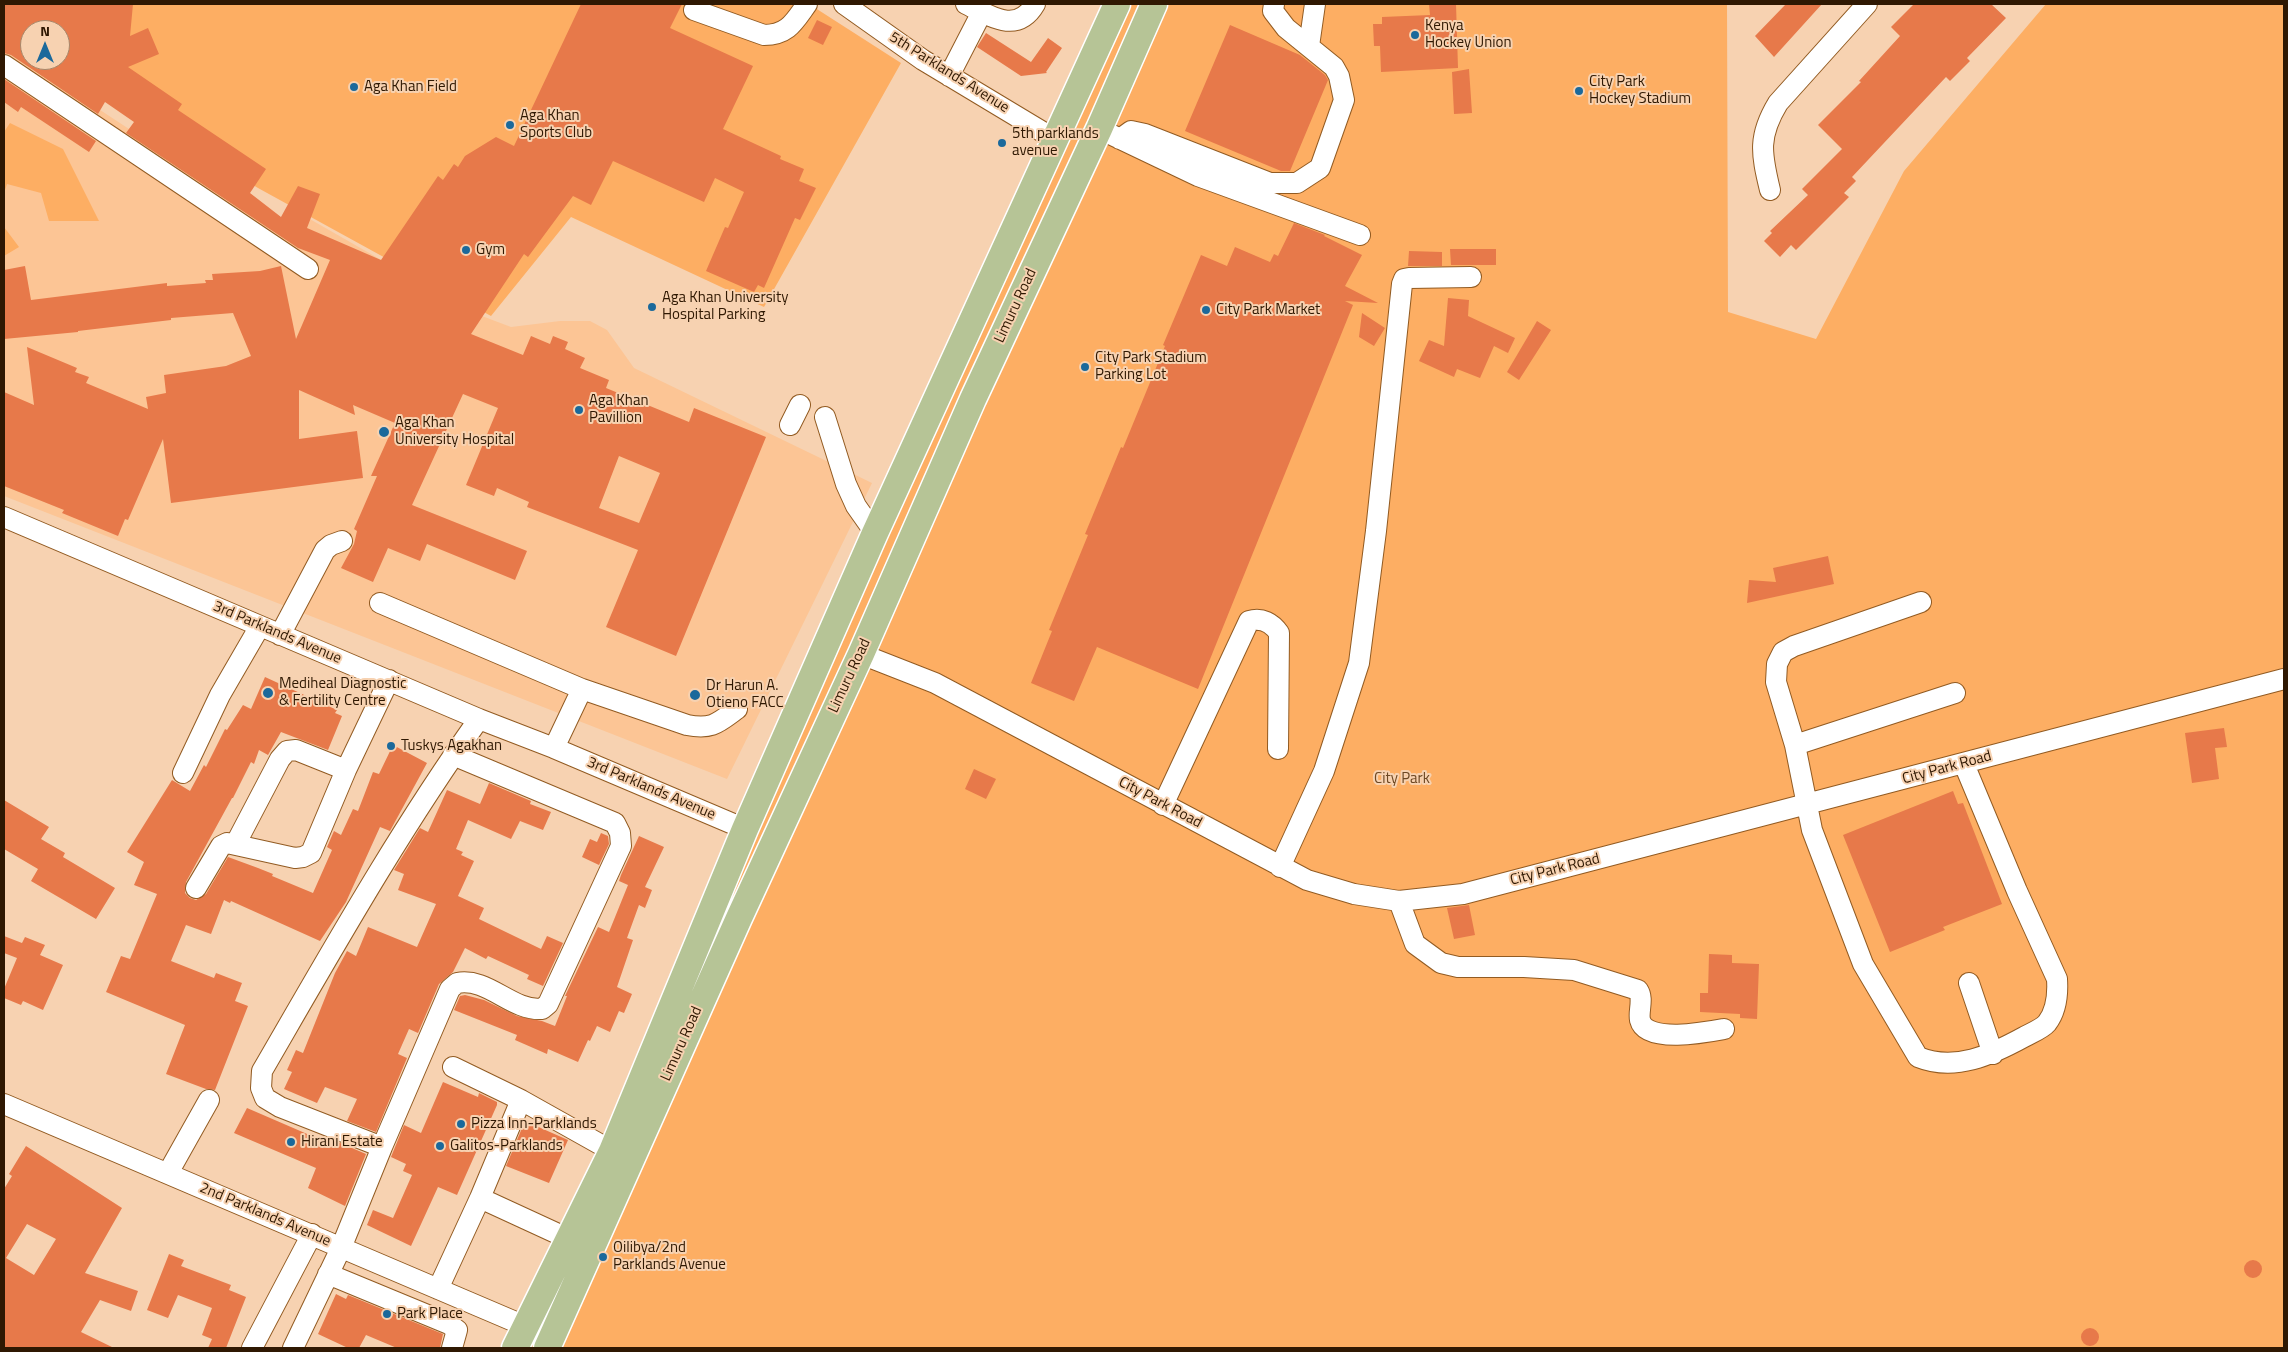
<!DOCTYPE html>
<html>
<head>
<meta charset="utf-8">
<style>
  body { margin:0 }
  #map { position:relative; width:2288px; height:1352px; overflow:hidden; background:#f7d2b1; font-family:"Titillium Web",sans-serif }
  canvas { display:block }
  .frame { position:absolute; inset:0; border:5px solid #2f1802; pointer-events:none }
  .north { position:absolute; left:20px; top:20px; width:50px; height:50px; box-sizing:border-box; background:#f7d2b1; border:1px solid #a7886b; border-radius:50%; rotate:0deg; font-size:14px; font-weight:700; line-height:20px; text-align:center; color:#2f1802 }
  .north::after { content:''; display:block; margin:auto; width:18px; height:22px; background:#1b699b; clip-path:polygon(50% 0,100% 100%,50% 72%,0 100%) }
</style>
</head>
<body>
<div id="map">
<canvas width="2288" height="1352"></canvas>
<div class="frame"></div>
<div class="north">N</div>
</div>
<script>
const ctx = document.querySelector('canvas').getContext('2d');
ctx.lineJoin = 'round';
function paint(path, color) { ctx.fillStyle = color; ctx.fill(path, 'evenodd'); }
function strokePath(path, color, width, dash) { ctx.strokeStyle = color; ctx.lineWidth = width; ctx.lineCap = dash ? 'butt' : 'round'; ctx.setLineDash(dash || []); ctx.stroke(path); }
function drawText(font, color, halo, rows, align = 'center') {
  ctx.font = font + ' "Titillium Web",sans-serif'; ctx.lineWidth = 4; ctx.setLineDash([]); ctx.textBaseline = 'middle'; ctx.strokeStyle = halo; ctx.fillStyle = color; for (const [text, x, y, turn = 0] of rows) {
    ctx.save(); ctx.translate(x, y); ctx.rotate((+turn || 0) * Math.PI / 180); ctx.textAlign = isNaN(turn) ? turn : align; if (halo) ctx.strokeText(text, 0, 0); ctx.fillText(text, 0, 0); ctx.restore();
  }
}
paint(new Path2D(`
  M4 47 277 226 308 218 474 313 511 327 560 321H590L607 330 634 368 872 483 727 779 4 496Z`), '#fcc595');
paint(new Path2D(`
  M4 4H809L901 63 764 307 571 217 491 316 258 188 45 60H60V30H30V51L4 35Z
  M1123 4H1727L1728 312 1816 339 1904 171 2046 4H2284V1348H517Z
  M10 123 63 149 99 221H49L41 193 7 184 4 193V132Z
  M4 227 19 247 4 256Z`), '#fdae63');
paint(new Path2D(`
  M4 4H133L130 36 148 28 159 54 128 67 182 104 178 110 266 169 250 193 281 217 298 186 320 194 307 228 381 260 438 176 443 180 454 164 458 167 465 156 496 137 514 146 581 4H682L670 28 753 66 723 129 781 156 780 159 804 169 799 181 816 188 800 220 795 218 764 288 758 285 754 292 706 271 725 227 728 228 744 192 715 178 704 202 613 161 591 205 573 196 528 257 524 254 471 334 523 355 531 336 550 344 553 336 568 342 565 349 585 358 580 368 609 380 606 388 689 422 694 408 766 437 676 656 606 627 638 550 527 507 529 502 497 488 494 496 466 485 498 408 463 394 412 505 527 551 515 580 427 544 420 561 388 548 373 582 341 568 354 544 357 531 354 529 377 476H371L395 423 353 405 355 415 299 390V439L357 431 363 478 171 503 163 439 128 520 125 519 118 536 62 513 64 510 4 486V392L34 405 27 347 77 368 75 372 89 377 86 383 148 409 146 397 166 393 164 375 226 366 251 356 233 313 171 318V320L78 331V332L4 339V270L25 266 31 300 167 283V286L206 283 205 280H213L212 274 260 271 281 266 296 339 330 260 298 248 126 133 134 122 105 102 98 114 11 55 4 53ZM30 30H60V60H30ZM619 456 660 473 639 523 599 508Z
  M1429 4H1456L1458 68 1381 72 1380 46H1374L1373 24H1382V17L1430 15Z
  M1786 4H1822L1774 57 1755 36Z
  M1914 4H1991L2006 18 1967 58 1970 61 1950 81 1946 77 1852 177 1856 181 1844 193 1849 197 1796 250 1791 245 1780 257 1764 241 1772 233 1770 231 1808 195 1802 189 1842 149 1818 125 1861 82 1859 81 1900 36 1891 27Z
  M817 20 832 27 823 45 808 38Z
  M1230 25 1300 55 1325 75 1328 80 1290 171H1281L1185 131Z
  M986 33 1031 62 1048 38 1062 48 1046 72 1047 73 1021 76 977 47Z
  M1469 69 1472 113 1454 114 1452 72Z
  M4 79 96 141 89 152 21 107 18 112 4 102Z
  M1294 223 1325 235 1324 236 1362 255 1345 286 1378 303 1345 301 1353 305 1198 689 1097 647 1074 701 1031 683 1052 631 1049 630 1088 535 1085 534 1121 447 1123 448 1165 346 1163 345 1201 255 1227 266 1235 247 1270 262 1274 254 1278 256Z
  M1450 249H1496V265H1451Z
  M1409 251 1442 252V266H1408Z
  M1448 298 1469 300 1468 316 1515 338 1508 353 1494 346 1480 378 1457 369 1454 377 1419 361 1429 340 1444 346Z
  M1362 313 1385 328 1374 346 1359 337Z
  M1537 321 1551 330 1519 380 1507 372Z
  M1828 556 1834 584 1747 603 1749 580 1776 582 1773 568Z
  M265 677 337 710 335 713 342 716 328 750 281 732 268 755 259 750 254 764 251 762 233 798H232L186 882 185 893 190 898 196 900 206 894 228 857 258 868 273 874 272 876 313 893 332 850 327 847 334 831 341 835 353 809 358 811 373 772 379 774 393 745 427 763 390 831 380 827 346 902 320 941 231 901 230 903 224 900 211 934 186 925 171 961 214 978 216 973 242 983 235 1001 248 1006 215 1090 206 1089 166 1074 185 1025 106 992 121 956 130 959 157 894 134 885 144 862 127 852 172 780 190 791 204 765 206 767 225 729 227 730 243 705 251 709Z
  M2224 728 2227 747 2215 748 2219 779 2192 783 2185 733Z
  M974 769 996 779 986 799 965 789Z
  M489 783 531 801 530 804 551 812 543 830 520 821 511 839 468 820 456 849 463 852 461 855 474 861 458 896 484 908 479 919 541 949 547 936 563 943 543 986 527 979 529 975 488 956 486 959 465 948 453 972 439 984 418 1033 409 1029 398 1054 407 1058 376 1132 347 1121 357 1099 325 1087 317 1103 284 1089 292 1072 287 1070 296 1050 303 1053 335 973 347 951 356 956 368 927 417 947 436 904 398 890 404 874 394 870 420 828 428 832 447 790 480 804Z
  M1953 791 1958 804 1963 803 2002 904 1943 927 1945 930 1890 952 1843 835Z
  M4 800 49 827 41 839 65 853 63 857 115 888 96 919 31 881 38 869 4 849Z
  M601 833 608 836 609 844 599 865 582 857 590 839 597 842Z
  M639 836 664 847 645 887 652 890 645 908 639 905 627 938 633 940 617 987 632 994 624 1013 619 1011 610 1032 597 1026 590 1041 588 1040 578 1062 548 1049 547 1054 515 1040 517 1035 454 1010 460 996 465 995 484 1000 517 1016 542 1021 555 1026 567 996H565L598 927 609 932 628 885 619 881 621 875Z
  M1469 905 1475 935 1454 939 1447 908Z
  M4 936 22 943 25 937 45 945 40 955 63 965 43 1010 23 1001 21 1005 4 998V989L17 958 4 953Z
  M1709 954 1732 955V963L1759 964 1757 1019 1740 1018V1014L1700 1012V993H1708Z
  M443 1082 478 1097 479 1093 497 1102V1105L457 1195 438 1187 411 1246 367 1225 373 1210 393 1218 412 1175 403 1171 406 1164 391 1157 404 1125 421 1133Z
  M247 1108 328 1143 329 1141 337 1145 338 1142 366 1154 345 1206 308 1188 316 1168 234 1133Z
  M525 1121 568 1140 549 1183 506 1166Z
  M26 1146 122 1208 85 1273 138 1291 131 1311 100 1300 81 1332 114 1348H4V1189L12 1176 9 1174ZM27 1224 56 1239 34 1275 6 1258Z
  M169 1254 184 1260 181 1266 231 1285 229 1290 246 1297 226 1348H208L212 1339 202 1335 212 1308 178 1295 168 1318 147 1310Z
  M2244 1269a9 9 0 1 1 18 0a9 9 0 1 1-18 0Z
  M336 1294 346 1299 348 1295 443 1334 440 1348H397L366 1335 359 1348H348L318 1334Z
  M2081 1337a9 9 0 1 1 18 0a9 9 0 1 1-18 0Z`), '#e7794a');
const minor = new Path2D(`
  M844 4 923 60 1056 140
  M966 4C990 16 1017 35 1035 4
  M694 10 764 35C788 35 794 22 807 4
  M1309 46 1315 4
  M4 65 308 269
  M949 76 982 12
  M1110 134 1198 176 1360 235
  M1120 139 1131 131 1145 134 1270 183H1297L1320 168 1344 100 1339 76 1334 67 1286 28 1273 11 1274 4
  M1770 190C1761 153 1758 136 1778 103L1867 4
  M825 417 846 484 856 506 875 533
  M790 425 800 405
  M4 517 479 719 554 748 745 829
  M1921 602 1794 646 1783 652 1777 664 1776 682 1795 745 1812 830 1863 964 1918 1057C1955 1072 1991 1055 2024 1037 2031 1033 2042 1029 2047 1023 2057 1010 2058 994 2057 979L2017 891 1964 764
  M380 603 582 689 687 725C712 730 718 723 737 709
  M280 635 325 550 331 545 342 541
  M861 654 935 683 1307 880 1354 894 1399 901 1463 894 2284 679
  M1795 745 1955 693
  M554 748 582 689
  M183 773 220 695 260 626
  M1163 805 1249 621C1262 617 1272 623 1279 633L1278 749
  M236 843 280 759 287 751 296 750 346 770
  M1280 867 1324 771 1359 663 1376 531 1402 284 1404 279 1409 278 1471 277
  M196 888 221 846 227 843 295 858 303 857 311 853 346 770 389 680
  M1399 901 1415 944 1441 963 1458 967H1524L1574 970 1638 990C1644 999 1638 1011 1640 1020 1646 1044 1708 1032 1724 1029
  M1969 983 1993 1054
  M453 1067 521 1100
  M4 1104 525 1326
  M382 1147 450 989 457 983C488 977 511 1011 542 1009L548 1004 554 991 621 846 620 833 615 823 453 755
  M168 1173 209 1100
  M480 1198 569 1239
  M328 1274 449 1324 457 1330 452 1348
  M438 1289 480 1198 521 1100 612 1151
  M252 1348 312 1234
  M293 1348 341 1248 382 1147 280 1107 265 1098 261 1088 262 1071C331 952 399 831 479 719`);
const major = new Path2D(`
  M515 1348 612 1151 745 829 875 533 1117 4
  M547 1348 739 918 861 654 973 399 1099 129 1154 4`);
strokePath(minor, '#925b22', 22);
strokePath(major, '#fff', 29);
strokePath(minor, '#fff', 20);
strokePath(major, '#b6c496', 26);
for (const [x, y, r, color] of [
  [1415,35,5,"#1b699b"],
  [354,87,5,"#1b699b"],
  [1579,91,5,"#1b699b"],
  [510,125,5,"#1b699b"],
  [1002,143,5,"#1b699b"],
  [466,250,5,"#1b699b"],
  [652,307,5,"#1b699b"],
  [1206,310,5,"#1b699b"],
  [1085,367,5,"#1b699b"],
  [579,410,5,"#1b699b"],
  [384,432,6,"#1b699b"],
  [268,693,6,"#1b699b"],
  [695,695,6,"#1b699b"],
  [391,746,5,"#1b699b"],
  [461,1124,5,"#1b699b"],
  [291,1142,5,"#1b699b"],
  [440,1146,5,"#1b699b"],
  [603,1257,5,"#1b699b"],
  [387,1314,5,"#1b699b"]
]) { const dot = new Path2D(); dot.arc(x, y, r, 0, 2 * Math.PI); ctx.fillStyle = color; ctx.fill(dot); strokePath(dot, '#f7d2b1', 2); }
drawText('15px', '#2f1802', '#f7d2b1', [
  ["Kenya",1425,26],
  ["Hockey Union",1425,43],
  ["City Park",1589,82],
  ["Hockey Stadium",1589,99],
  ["Aga Khan Field",364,87],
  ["Aga Khan",520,116],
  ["Sports Club",520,133],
  ["5th parklands",1012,134],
  ["avenue",1012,151],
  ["Gym",476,250],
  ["Aga Khan University",662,298],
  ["Hospital Parking",662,315],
  ["City Park Market",1216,310],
  ["City Park Stadium",1095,358],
  ["Parking Lot",1095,375],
  ["Aga Khan",589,401],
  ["Pavillion",589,418],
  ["Aga Khan",395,423],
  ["University Hospital",395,440],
  ["Mediheal Diagnostic",279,684],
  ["& Fertility Centre",279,701],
  ["Dr Harun A.",706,686],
  ["Otieno FACC",706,703],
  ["Tuskys Agakhan",401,746],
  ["Pizza Inn-Parklands",471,1124],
  ["Hirani Estate",301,1142],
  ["Galitos-Parklands",450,1146],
  ["Oilibya/2nd",613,1248],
  ["Parklands Avenue",613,1265],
  ["Park Place",397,1314]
], 'left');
drawText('15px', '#2f1802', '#f7d2b1', [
  ["5th Parklands Avenue",949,73,32],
  ["Limuru Road",1016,306,-65],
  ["3rd Parklands Avenue",277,633,23],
  ["Limuru Road",850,676,-65],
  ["City Park Road",1947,768,-15],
  ["3rd Parklands Avenue",651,789,23],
  ["City Park Road",1160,803,28],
  ["City Park Road",1555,870,-14],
  ["Limuru Road",682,1044,-66],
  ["2nd Parklands Avenue",265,1215,23]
]);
drawText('15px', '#6d4824', '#f7d2b1', [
  ["City Park",1402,779]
]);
</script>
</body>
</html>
